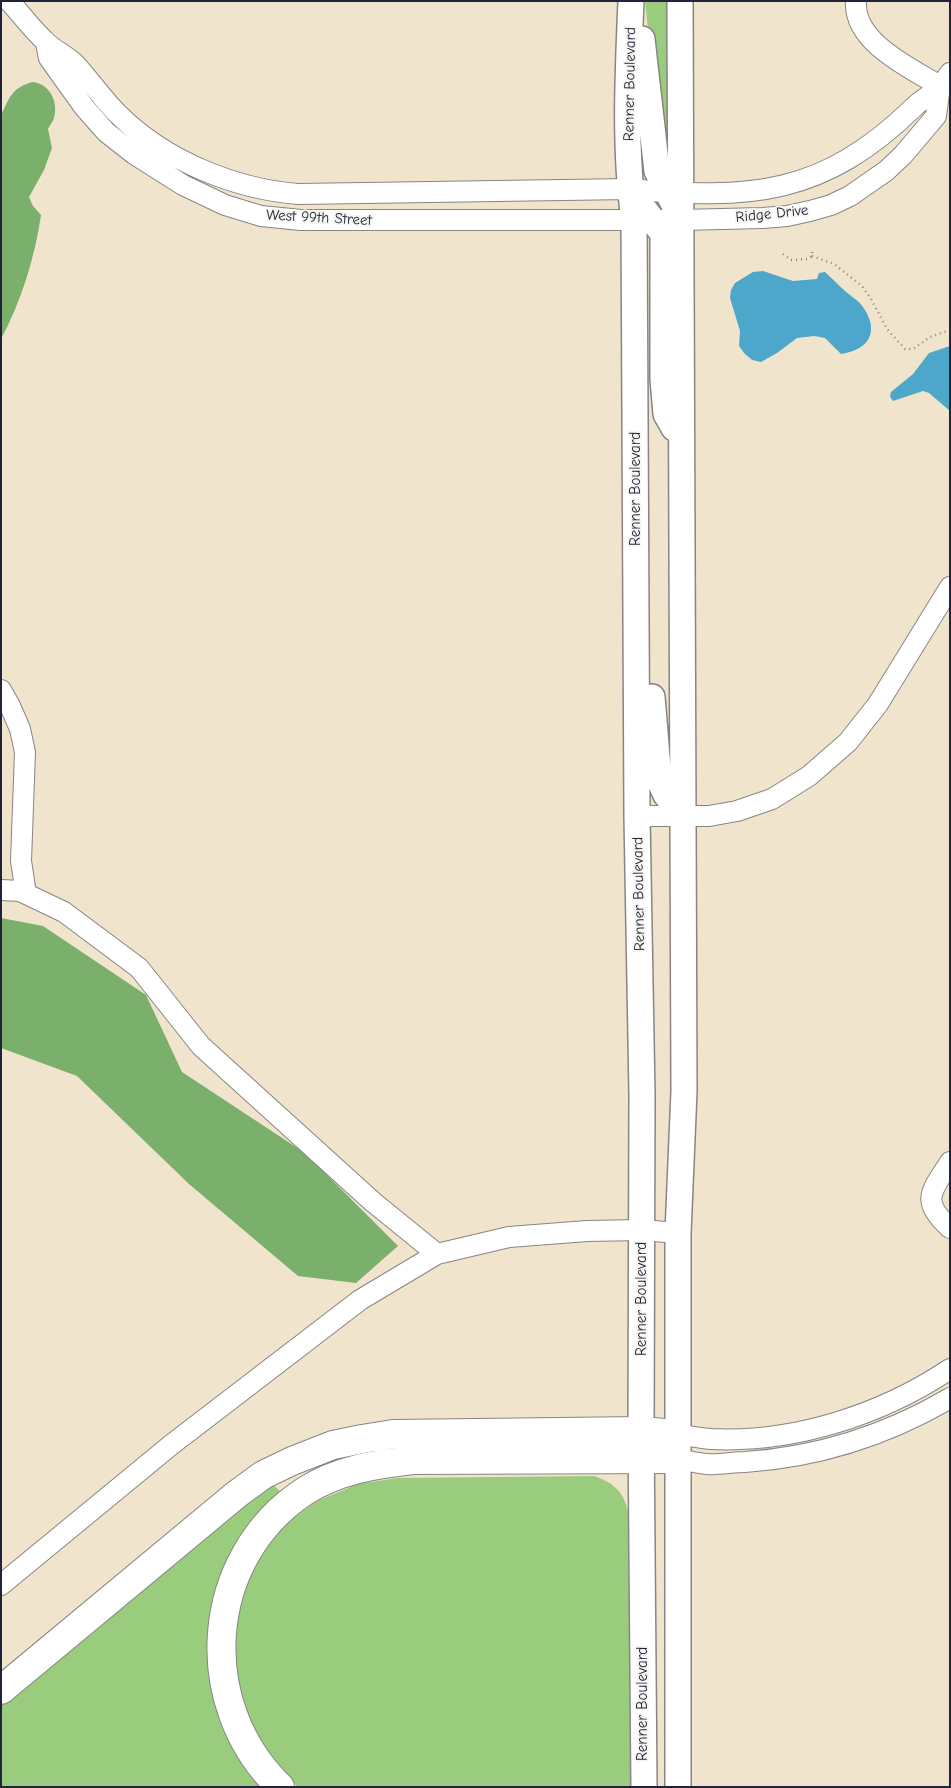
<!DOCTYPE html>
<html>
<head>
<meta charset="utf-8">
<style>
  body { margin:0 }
  #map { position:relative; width:951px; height:1788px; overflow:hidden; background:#f0e5cc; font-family:"Comic Neue",sans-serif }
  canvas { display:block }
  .frame { position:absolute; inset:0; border:2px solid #22223b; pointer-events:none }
</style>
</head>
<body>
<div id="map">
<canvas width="951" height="1788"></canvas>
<div class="frame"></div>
</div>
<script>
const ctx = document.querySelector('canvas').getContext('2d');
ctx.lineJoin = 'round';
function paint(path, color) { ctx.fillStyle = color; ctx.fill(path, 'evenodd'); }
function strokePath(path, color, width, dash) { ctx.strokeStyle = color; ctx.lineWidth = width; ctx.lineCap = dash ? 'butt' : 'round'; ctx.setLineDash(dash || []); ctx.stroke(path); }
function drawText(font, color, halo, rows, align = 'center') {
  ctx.font = font + ' "Comic Neue",sans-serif'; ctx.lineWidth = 4; ctx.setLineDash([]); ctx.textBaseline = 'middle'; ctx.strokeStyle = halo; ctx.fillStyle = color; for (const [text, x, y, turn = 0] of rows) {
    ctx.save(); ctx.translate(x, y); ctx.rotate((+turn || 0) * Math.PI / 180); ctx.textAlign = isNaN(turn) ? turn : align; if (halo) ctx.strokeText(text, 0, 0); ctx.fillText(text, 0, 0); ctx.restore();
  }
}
paint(new Path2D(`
  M645 1H671V158L662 161Z
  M594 1476C632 1488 629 1515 631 1548L633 1787H298L291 1780 253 1733 235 1679V1626L242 1597 252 1571 270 1543 289 1521 317 1501 358 1484 397 1478Z
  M267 1479 282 1493 213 1623 268 1787H1V1695Z`), '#99cc7c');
paint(new Path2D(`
  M33 82C49 84 59 101 54 118 53 121 50 125 48 129L52 148 44 170 29 197 33 206 41 215C35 257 21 302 1 339V116C9 98 12 87 33 82Z
  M1 918 43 926 146 995 182 1072 305 1153 398 1246 356 1283 298 1276 189 1184 77 1076 1 1048Z`), '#7ab06c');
paint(new Path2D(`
  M763 271 793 281 817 279 819 273 825 272C832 278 838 285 845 291 851 296 859 301 863 307 880 332 869 350 841 354L825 338 814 336 797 338 777 353 761 362 752 360 744 353 739 346 740 331 730 298 731 290 735 283 753 272Z
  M950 346V411L929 393 923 391 893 401 890 397 891 392 913 374 929 353Z`), '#4da7cb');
const minor = new Path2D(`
  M9 1C21 14 32 29 45 41 53 50 66 55 75 64 91 81 103 100 120 116 166 161 235 189 298 194L629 189C750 200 823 196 914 107 922 99 933 94 941 86 944 82 947 77 950 73
  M856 1C853 42 910 68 940 86
  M46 43 49 58 84 107 106 132 134 154 183 185 225 205 261 216 301 220H681L763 218 787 216 810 211 831 205 850 196 886 171 903 155 936 116 940 86
  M1 690 10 706 20 729 25 752 21 861 26 894
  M637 816H709L737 811 772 799 809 776 848 742 878 704 950 587
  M1 890 20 891 64 912 139 968 201 1046 373 1202 437 1254
  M950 1162C932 1191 919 1200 950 1228
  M677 1434C688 1436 699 1438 711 1439 794 1443 881 1415 950 1369
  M677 1459C687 1461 697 1463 707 1464 719 1465 732 1462 745 1462 817 1457 887 1435 950 1398
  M1 1585 171 1445 360 1300 437 1254 509 1237 587 1231 642 1230 678 1233`);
const major = new Path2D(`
  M631 1C628 73 624 148 634 219L637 816 642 1095 641 1431 644 1787
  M642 39 657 171 679 215
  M629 189 663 234V379L666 414 674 428
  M652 697 659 780 666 795 683 816
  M678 1787V1233L684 1091 680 1`);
const highway = new Path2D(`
  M1 1690 237 1494 263 1475 292 1461 333 1445 362 1439 393 1434 641 1431 677 1434
  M280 1787C194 1704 203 1558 305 1491 338 1470 376 1464 413 1460L677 1459`);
strokePath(minor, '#898484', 22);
strokePath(major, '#898484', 28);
strokePath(highway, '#898484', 30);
strokePath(new Path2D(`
  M783 254 791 260 808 259 812 256V248
  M812 256 834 264 862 286 871 299 887 329 905 349H913L930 337 950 330`), '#898484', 2.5, [1, 4]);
strokePath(minor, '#fff', 20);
strokePath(major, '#fff', 25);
strokePath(highway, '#fff', 28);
drawText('15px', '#22223b', '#f6f6f2', [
  ["Renner Boulevard",630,84,-89],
  ["Ridge Drive",772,214,-6],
  ["West 99th Street",319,218,3],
  ["Renner Boulevard",636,489,-90],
  ["Renner Boulevard",639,894,-91],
  ["Renner Boulevard",642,1299,-90],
  ["Renner Boulevard",643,1704,-90]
]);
</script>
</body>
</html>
